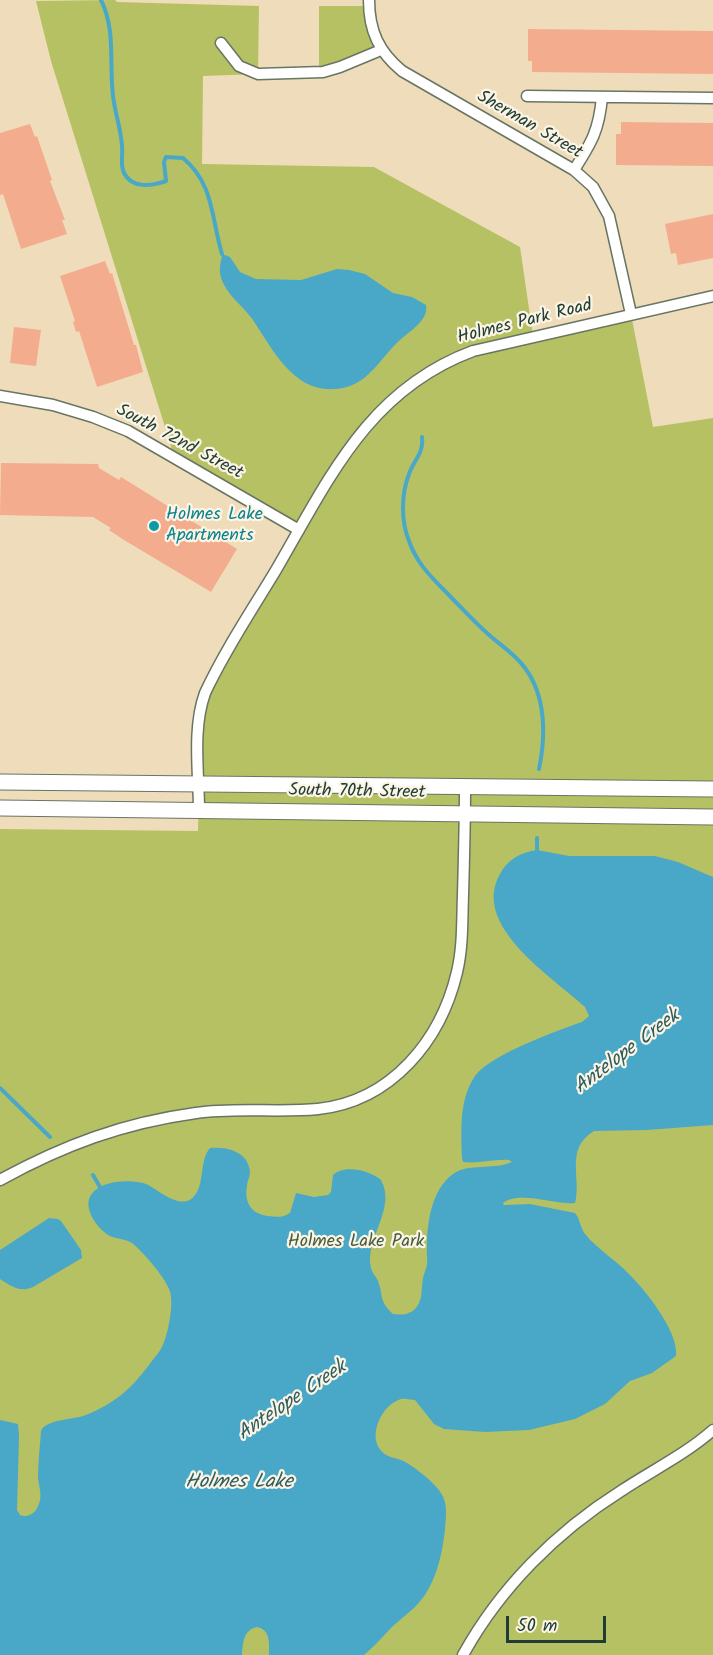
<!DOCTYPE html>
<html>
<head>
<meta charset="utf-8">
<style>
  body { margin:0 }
  #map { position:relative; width:713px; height:1655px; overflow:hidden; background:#efdcba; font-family:Kalam,sans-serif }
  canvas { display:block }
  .scale { position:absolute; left:506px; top:1616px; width:100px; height:27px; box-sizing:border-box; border:3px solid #1f3d34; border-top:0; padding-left:8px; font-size:18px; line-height:21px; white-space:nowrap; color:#1f3d34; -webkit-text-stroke:4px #fcf5e5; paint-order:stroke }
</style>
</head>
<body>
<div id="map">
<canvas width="713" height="1655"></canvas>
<div class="scale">50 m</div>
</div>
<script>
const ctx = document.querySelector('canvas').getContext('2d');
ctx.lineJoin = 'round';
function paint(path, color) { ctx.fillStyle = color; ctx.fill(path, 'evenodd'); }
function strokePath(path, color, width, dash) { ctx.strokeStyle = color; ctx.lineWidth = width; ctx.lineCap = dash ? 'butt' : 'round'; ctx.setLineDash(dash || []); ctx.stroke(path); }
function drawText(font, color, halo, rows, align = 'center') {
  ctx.font = font + ' Kalam,sans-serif'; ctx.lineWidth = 4.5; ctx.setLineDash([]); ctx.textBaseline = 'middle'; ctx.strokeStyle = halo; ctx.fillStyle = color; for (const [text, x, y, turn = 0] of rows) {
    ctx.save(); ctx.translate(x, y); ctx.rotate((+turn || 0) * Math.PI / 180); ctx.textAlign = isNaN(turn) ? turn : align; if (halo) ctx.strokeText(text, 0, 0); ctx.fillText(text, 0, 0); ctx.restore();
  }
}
paint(new Path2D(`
  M115 0 117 2 259 6 258 74 203 76 202 164 374 167 520 247 533 336 631 314 653 427 713 418V1655H0V829L198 831 201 706 299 530 174 456 51 61 36 1Z
  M319 6H369L381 50 319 72Z`), '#b6c163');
paint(new Path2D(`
  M222 254 230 257 240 272 256 279 301 280 337 269 349 270 365 274 393 293 412 297 426 305C429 320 410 331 400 340 384 354 372 378 350 386 299 402 276 355 253 320 242 304 218 289 220 267 220 263 222 258 222 254Z
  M537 850 569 856H655L678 862 713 877V1125L647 1130 594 1131C564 1149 582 1178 575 1203 556 1205 518 1190 503 1203L504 1205 530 1204 575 1213C580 1219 580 1227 585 1234 597 1249 616 1260 629 1274 646 1291 679 1332 676 1356L652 1373 630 1381 605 1404 575 1419 529 1430 485 1432 444 1429 434 1424 415 1400C411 1400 405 1398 401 1399 383 1404 369 1432 379 1448 386 1459 398 1457 407 1463 418 1470 434 1482 441 1493 448 1503 446 1517 445 1529 442 1557 435 1588 414 1608 407 1614 400 1620 393 1626 383 1636 375 1646 364 1655H269C269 1644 271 1630 257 1627 243 1630 243 1643 242 1655H0V1420L18 1424 19 1436 17 1510 20 1515C27 1518 35 1514 38 1506 43 1497 39 1487 38 1478 38 1462 40 1446 41 1431 46 1419 73 1420 86 1415 115 1403 130 1390 149 1365 153 1359 159 1353 162 1347 168 1335 175 1301 169 1289 164 1276 143 1252 132 1243 126 1239 117 1239 110 1236 98 1230 82 1208 91 1195 100 1180 131 1179 146 1184 158 1189 182 1213 195 1195 205 1182 199 1161 210 1148 227 1147 248 1151 250 1172 250 1177 247 1181 247 1186 244 1202 251 1214 268 1216 276 1217 283 1218 290 1213L296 1193 314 1197 328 1195 331 1192 333 1175C346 1164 370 1171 381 1180 397 1209 364 1239 371 1268 372 1273 376 1276 378 1281 384 1296 378 1300 393 1314 401 1315 409 1315 415 1309 423 1301 421 1289 423 1278 424 1274 426 1269 427 1265 428 1259 426 1252 427 1246 427 1222 432 1189 453 1174 467 1163 495 1170 512 1162L509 1160C494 1159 479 1164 463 1162L462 1158C461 1132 459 1099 475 1076 490 1055 556 1031 582 1022L589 1016 585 1007C554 978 470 926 500 874 507 860 521 852 537 850Z
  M49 1218 58 1219 61 1221 81 1250 82 1258 33 1287C20 1293 11 1286 0 1279V1250Z`), '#49a8c8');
strokePath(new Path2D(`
  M101 0C116 30 109 63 113 96 115 113 121 129 122 146 123 155 120 165 124 173 132 189 152 186 166 181L164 162 166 157 183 158C214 184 211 217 222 254
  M422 437C424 453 414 460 409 474 401 495 401 521 409 541 416 561 428 574 443 589 458 604 472 620 488 634 500 645 515 654 525 668 546 696 546 736 539 769
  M537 850V838
  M0 1088 50 1137
  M93 1175 100 1187`), '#49a8c8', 4);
paint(new Path2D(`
  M528 29 713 31V74L532 72V61H528Z
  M621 122 713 123V166L616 165V134H621Z
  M30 124 35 137 37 136 52 180 50 181 65 220H62L67 234 21 249 3 194 0 195V133Z
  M713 214V258L678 265 676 253 671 254 665 224Z
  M105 261 110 274 112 273 134 345H136L143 372 97 387 79 331 76 332 73 322 75 321 60 276Z
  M14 327 41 330 36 366 10 363Z
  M1 463 98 464 99 468 119 480 121 477 237 549 211 592 124 540 109 530 111 528 93 517 0 515Z`), '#f3ad8e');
const minor = new Path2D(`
  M369 0C369 31 379 52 402 71L574 170 593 187 609 216 631 314
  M221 43 239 66 258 74 323 72 340 67 381 50
  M527 96 713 98
  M574 170C592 142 599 130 602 97
  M0 396 53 405 93 417 128 431 299 530
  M199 811C199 773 192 729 205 693 225 650 252 610 276 570 329 479 368 390 473 351L713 296
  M0 1180C64 1145 123 1123 196 1113 236 1107 278 1113 318 1109 392 1101 441 1040 457 972 463 947 462 921 463 895 464 859 465 823 465 786
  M463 1655C500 1588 556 1532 621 1491 651 1471 686 1454 713 1430`);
const secondary = new Path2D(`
  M0 782 713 789
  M0 808 713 817`);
strokePath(minor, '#687563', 13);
strokePath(secondary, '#687563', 17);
strokePath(minor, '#fff', 10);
strokePath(secondary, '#fff', 15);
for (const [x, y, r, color] of [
  [154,526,6,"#0f9aa8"]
]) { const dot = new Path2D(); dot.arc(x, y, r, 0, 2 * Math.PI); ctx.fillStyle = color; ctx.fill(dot); strokePath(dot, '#fcf5e5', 2); }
drawText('18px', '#1f3d34', '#fcf5e5', [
  ["Sherman Street",529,126,30],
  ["Holmes Park Road",525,323,-14],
  ["South 72nd Street",179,443,28],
  ["South 70th Street",357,793,1]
]);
drawText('18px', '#0d838f', '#fcf5e5', [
  ["Holmes Lake",166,516],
  ["Apartments",166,537]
], 'left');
drawText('18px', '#455e40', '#fcf5e5', [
  ["Holmes Lake Park",356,1243]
]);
drawText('italic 20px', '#2c5d60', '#fcf5e5', [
  ["Antelope Creek",628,1053,-37],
  ["Antelope Creek",293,1402,-34],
  ["Holmes Lake",239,1484]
]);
</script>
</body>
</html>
